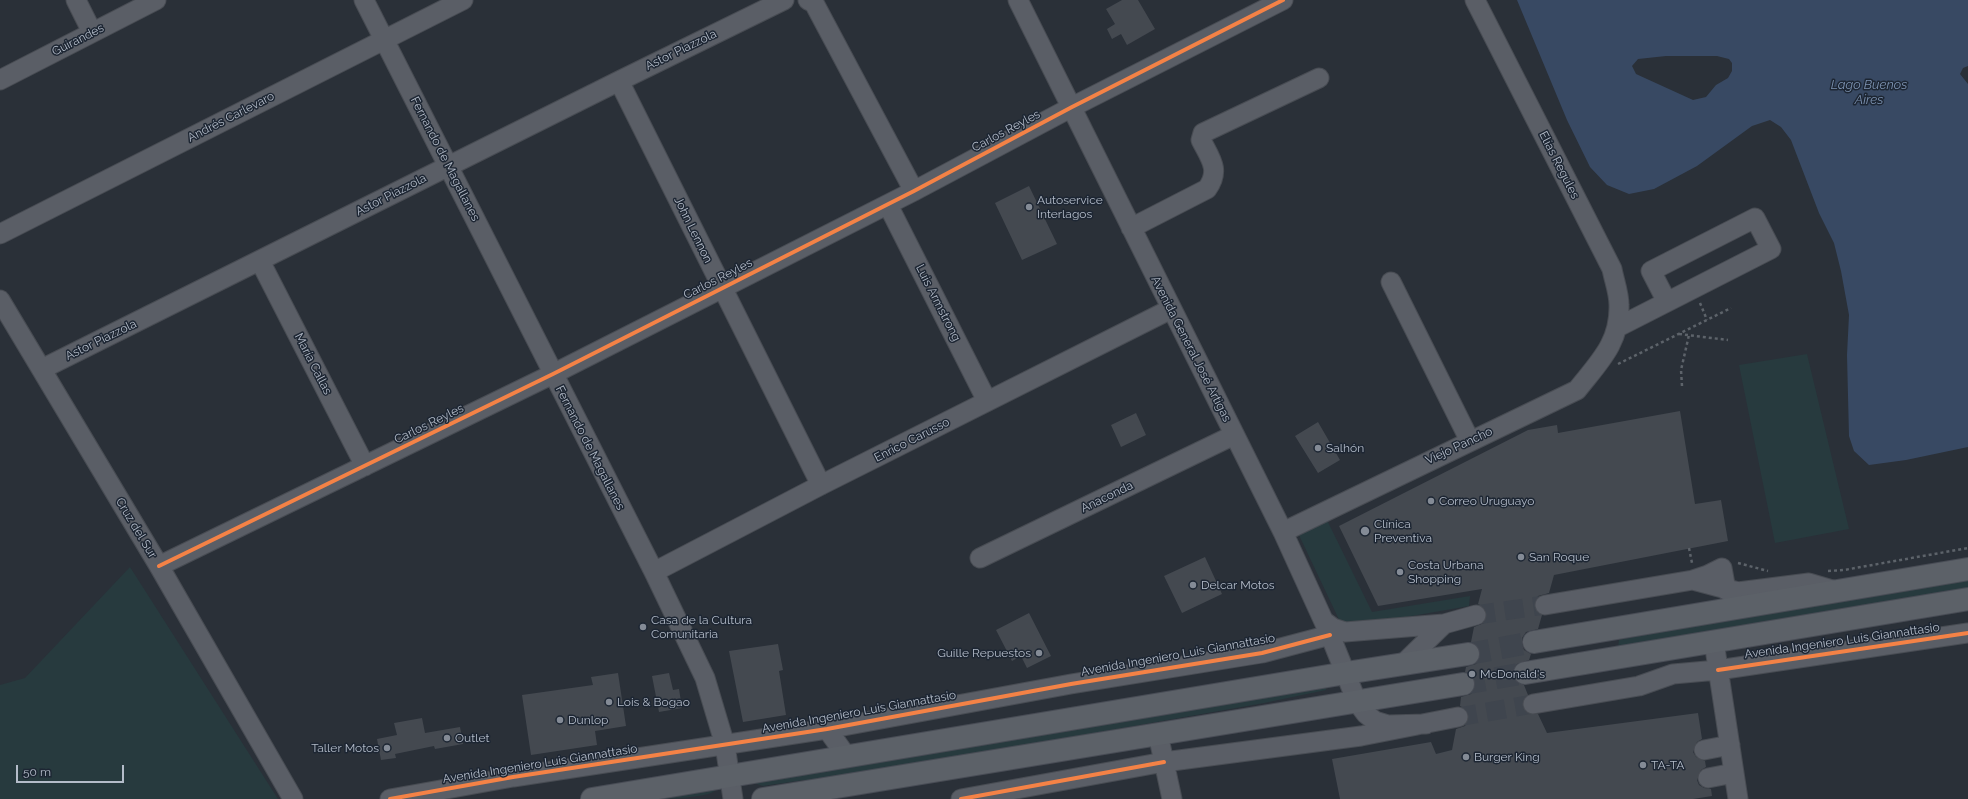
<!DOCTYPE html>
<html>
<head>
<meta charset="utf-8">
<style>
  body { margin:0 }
  #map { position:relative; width:1968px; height:799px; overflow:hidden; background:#2a3038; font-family:Raleway,sans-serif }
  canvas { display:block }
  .scale { position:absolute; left:16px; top:765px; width:108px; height:18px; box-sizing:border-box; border:2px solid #b4bcc9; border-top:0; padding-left:5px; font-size:12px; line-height:14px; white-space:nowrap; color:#b4bcc9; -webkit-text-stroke:3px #1d2633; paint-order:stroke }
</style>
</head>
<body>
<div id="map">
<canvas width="1968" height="799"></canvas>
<div class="scale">50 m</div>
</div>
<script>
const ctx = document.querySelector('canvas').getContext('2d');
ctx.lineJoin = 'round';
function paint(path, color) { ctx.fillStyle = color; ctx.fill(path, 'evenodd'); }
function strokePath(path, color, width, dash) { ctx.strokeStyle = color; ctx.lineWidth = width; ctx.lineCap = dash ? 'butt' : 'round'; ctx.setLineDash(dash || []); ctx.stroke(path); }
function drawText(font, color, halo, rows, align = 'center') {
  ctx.font = font + ' Raleway,sans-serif'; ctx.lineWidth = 3; ctx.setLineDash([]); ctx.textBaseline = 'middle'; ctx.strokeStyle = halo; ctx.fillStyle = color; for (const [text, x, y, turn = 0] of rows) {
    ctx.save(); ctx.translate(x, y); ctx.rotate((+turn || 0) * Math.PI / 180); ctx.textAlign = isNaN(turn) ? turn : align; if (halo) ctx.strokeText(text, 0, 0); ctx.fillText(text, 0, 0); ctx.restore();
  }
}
paint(new Path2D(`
  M1807 354 1849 529 1775 543 1739 365Z
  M1326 518 1372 612 1470 596 1469 606 1343 628 1298 533Z
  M130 567 278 799H0V685L25 678Z
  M1968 578V590L1618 648 1619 640 1706 622Z
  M1325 684 1326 690 1264 703 823 781 804 780 763 786 754 783V779Z
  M715 788 716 790C708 799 656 799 641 799Z`), '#273a3e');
paint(new Path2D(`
  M1517 0H1968V66L1963 68 1960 74 1968 84V447L1906 460 1869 465 1854 451 1849 436 1847 355 1849 315 1841 271 1834 243 1819 213 1791 140 1781 127 1770 120 1752 126 1697 166 1654 189 1629 194 1607 185 1590 167 1567 120ZM1666 56H1717L1729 59 1732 63V71L1728 78 1716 85 1706 97 1693 100 1636 74 1632 66 1638 59Z`), '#384963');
paint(new Path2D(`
  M1122 0H1138L1155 29 1127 45 1121 34 1112 39 1107 29 1115 24 1106 9Z
  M1029 186 1057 244 1022 260 995 203Z
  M1680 411 1695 504 1721 500 1728 541 1554 575 1549 593 1538 596 1535 602 1536 612 1542 615 1538 629 1526 632 1522 638V644L1524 650 1531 654 1529 660 1517 664 1513 669V675L1516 681 1524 685 1528 695 1523 701 1524 711 1530 714H1538L1547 733 1698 713 1702 739 1697 742 1693 752 1696 757 1705 761 1706 767 1701 770 1697 780 1699 785 1704 788 1711 789 1712 796 1693 799H1340L1332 759 1431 742 1436 754 1452 750 1456 729 1465 726 1468 720 1467 710 1460 706 1461 697 1471 694 1475 688V682L1473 676 1465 672 1466 667 1476 664 1480 658V652L1478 646 1471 642 1474 627 1484 623 1487 617 1484 607 1478 604 1482 589 1378 606 1339 526 1528 430 1557 425 1558 433Z
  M1136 413 1146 435 1121 447 1111 425Z
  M1318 422 1340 460 1318 473 1295 436Z
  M1205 557 1222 594 1182 613 1164 576Z
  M1029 613 1051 656 1027 668 1021 656 1012 661 996 630Z
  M778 644 783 670 779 671 786 715 743 722 729 651Z
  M618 673 626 726 595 731 597 745 531 755 522 695 593 685 591 677Z
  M669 673 673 690 679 689 682 708 659 712 652 676Z
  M422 718 425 733 460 727 463 744 435 749 434 746 395 754 396 758 381 760 377 739 397 735 394 723Z`), '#444950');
strokePath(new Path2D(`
  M1476 615 1545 605
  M1458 717 1533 704`), '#3f454e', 19, [19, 10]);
strokePath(new Path2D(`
  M1468 654 1534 642
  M1463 684 1525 673`), '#3f454e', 22, [22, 11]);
const minor = new Path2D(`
  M76 0 92 32
  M364 0 654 572 705 678 725 745 733 799
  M808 0 814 3 914 191
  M1018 0 1283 532 1330 635 1357 702 1366 714 1375 721 1388 725 1426 724
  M0 80 156 0
  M619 81 821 485
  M888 205 987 401
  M1131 228 1207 189C1221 170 1210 158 1201 140L1203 133 1319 78
  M0 234 463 0
  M260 261 365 466
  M1391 282 1470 441
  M0 300 159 566 293 799
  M1618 327C1669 301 1720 275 1771 249L1755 218 1651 271 1667 302
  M42 369 619 81 784 0
  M1283 532 1577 390C1599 362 1620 343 1619 305 1619 293 1614 280 1612 269L1475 0
  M980 558 1234 435
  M159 566 553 374 914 191 1072 107 1283 0
  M654 572 821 485 1171 309
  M1693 580 1708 575 1722 568 1726 590
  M1545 605 1693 580 1738 592 1809 583 1836 591
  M1325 622 1333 628 1345 632 1444 624 1476 615
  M1714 642 1738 799
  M1404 663 1444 624
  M1533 704 1639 686 1673 674 1718 670 1968 633
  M827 729 847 757
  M1158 734 1172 799
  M1704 750 1730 745
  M1708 778 1734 773
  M390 799 513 777 827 729 1071 684 1262 653 1330 635
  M961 799 1164 762 1361 736 1458 717`);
const major = new Path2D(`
  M1534 642 1968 569
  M1525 673 1968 599
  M592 799 1346 673 1468 654
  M763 799 1463 684`);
strokePath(minor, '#484c53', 21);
strokePath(major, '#484c55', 24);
strokePath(new Path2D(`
  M1700 303 1707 320
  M1679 334 1728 340
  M1618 364 1731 308
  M1682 386 1681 370 1689 335
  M1689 548 1692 563
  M1738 563 1768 571
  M1828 571 1844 570 1968 548`), '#5d636a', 2.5, [3, 3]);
strokePath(minor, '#5a5e66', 19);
strokePath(major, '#5c6168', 22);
strokePath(new Path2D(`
  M159 566 553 374 914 191 1072 107 1283 0
  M1718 670 1968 633
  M390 799 513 777 827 729 1071 684 1262 653 1330 635
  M961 799 1164 762`), '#f48246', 4);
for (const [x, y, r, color] of [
  [1029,207,4,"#848b96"],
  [1318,448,4,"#848b96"],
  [1431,501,4,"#848b96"],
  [1365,531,5,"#848b96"],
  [1521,557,4,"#848b96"],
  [1400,572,4,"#848b96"],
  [1193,585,4,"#848b96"],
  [643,627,4,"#848b96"],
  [1039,653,4,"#848b96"],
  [1472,674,4,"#848b96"],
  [609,702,4,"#848b96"],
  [560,720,4,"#848b96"],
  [447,738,4,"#848b96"],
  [387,748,4,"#848b96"],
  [1466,757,4,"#848b96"],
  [1643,765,4,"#848b96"]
]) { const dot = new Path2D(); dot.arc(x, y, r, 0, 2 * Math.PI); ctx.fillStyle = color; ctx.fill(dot); strokePath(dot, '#1d2633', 1.5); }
drawText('12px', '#b4bcc9', '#1d2633', [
  ["Guirandes",78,40,-27],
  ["Astor Piazzola",681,50,-26],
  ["Andrés Carlevaro",231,117,-27],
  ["Carlos Reyles",1006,131,-28],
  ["Fernando de Magallanes",445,159,63],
  ["Elías Regules",1559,165,63],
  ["Astor Piazzola",391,195,-27],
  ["John Lennon",693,230,64],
  ["Carlos Reyles",718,279,-27],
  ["Luis Armstrong",938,303,63],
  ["Astor Piazzola",101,340,-26],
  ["Avenida General José Artigas",1191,349,63],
  ["María Callas",313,364,63],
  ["Carlos Reyles",429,424,-26],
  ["Enrico Carusso",912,440,-27],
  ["Viejo Pancho",1459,446,-25],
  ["Fernando de Magallanes",590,448,63],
  ["Anaconda",1107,497,-26],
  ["Cruz del Sur",136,528,59],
  ["Avenida Ingeniero Luis Giannattasio",1842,641,-8],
  ["Avenida Ingeniero Luis Giannattasio",1178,655,-10],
  ["Avenida Ingeniero Luis Giannattasio",859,712,-10],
  ["Avenida Ingeniero Luis Giannattasio",540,764,-9]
]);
drawText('12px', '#b4bcc9', '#1d2633', [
  ["Autoservice",1037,200],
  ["Interlagos",1037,214],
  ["Salhón",1326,448],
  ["Correo Uruguayo",1439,501],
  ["Clínica",1374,524],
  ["Preventiva",1374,538],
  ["San Roque",1529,557],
  ["Costa Urbana",1408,565],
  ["Shopping",1408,579],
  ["Delcar Motos",1201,585],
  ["Casa de la Cultura",651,620],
  ["Comunitaria",651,634],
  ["Guille Repuestos",1031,653,"right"],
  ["McDonald's",1480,674],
  ["Lois & Bogao",617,702],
  ["Dunlop",568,720],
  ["Outlet",455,738],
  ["Taller Motos",379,748,"right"],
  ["Burger King",1474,757],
  ["TA-TA",1651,765]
], 'left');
drawText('italic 13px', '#7c92b1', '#1d2633', [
  ["Lago Buenos",1869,85],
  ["Aires",1869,100]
]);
</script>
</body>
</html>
